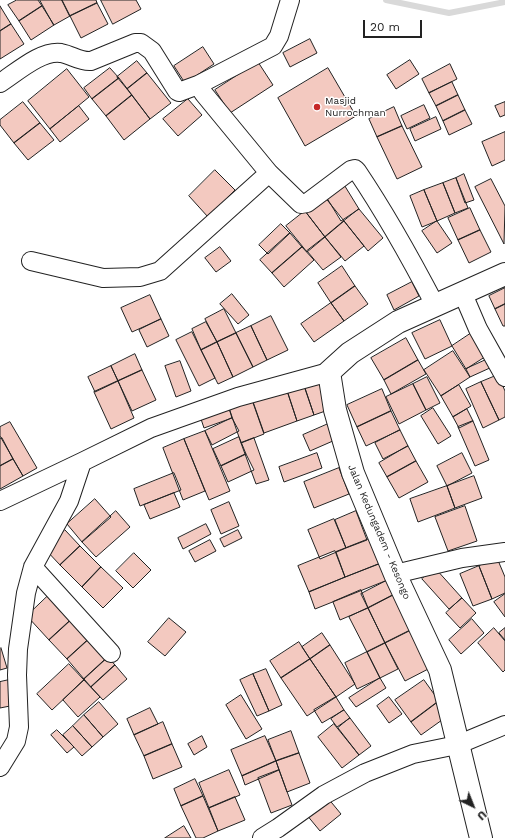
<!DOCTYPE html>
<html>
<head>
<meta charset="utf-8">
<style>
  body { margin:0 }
  #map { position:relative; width:505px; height:838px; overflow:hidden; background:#fff; font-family:"Work Sans",sans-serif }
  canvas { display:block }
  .north { position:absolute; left:453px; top:786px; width:40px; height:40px; -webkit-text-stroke:3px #fff; paint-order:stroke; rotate:137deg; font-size:11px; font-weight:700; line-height:16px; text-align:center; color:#222 }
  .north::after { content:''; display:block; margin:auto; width:14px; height:18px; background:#222; clip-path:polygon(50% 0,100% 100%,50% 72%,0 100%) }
  .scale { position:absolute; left:363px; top:20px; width:59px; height:18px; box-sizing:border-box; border:2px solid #222; border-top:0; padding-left:5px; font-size:12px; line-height:14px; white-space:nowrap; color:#222; -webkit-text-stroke:3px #fff; paint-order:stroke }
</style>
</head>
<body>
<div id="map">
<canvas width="505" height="838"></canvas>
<div class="north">U</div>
<div class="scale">20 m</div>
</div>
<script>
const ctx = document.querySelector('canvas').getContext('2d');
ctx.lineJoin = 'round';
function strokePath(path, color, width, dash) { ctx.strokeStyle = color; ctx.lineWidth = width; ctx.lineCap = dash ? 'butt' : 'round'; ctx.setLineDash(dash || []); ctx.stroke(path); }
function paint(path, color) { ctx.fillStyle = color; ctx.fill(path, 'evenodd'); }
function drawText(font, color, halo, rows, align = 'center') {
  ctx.font = font + ' "Work Sans",sans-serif'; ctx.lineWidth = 3; ctx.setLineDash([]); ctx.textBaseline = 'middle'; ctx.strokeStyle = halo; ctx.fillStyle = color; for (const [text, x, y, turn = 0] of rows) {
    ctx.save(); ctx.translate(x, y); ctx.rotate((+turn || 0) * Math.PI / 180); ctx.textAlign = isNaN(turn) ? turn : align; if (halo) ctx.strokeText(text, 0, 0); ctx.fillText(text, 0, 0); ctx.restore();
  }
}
strokePath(new Path2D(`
  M386 0 449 13 505 2`), '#d9d9d9', 6);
const building = new Path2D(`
  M17 0H38L42 6 19 21 8 5Z
  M40 0H62L70 16 54 25Z
  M62 0H96L97 3 70 16Z
  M101 0H136L141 9 113 24Z
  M97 3 108 24 81 38 70 16Z
  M0 6 11 24 0 31Z
  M42 6 54 25 31 40 19 21Z
  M11 24 24 44 0 59V31Z
  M310 39 317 53 290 67 283 53Z
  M203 47 214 64 185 83 174 66Z
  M410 60 419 74 396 89 387 75Z
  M137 61 147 73 127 89 117 77Z
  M258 62 273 85 230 113 215 90Z
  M450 64 457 79 429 93 422 79Z
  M110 68 119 78 92 99 84 88Z
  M328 68 356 116 305 146 278 98Z
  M67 69 89 97 50 129 28 101Z
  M147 73 171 103 150 119 127 89Z
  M119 78 132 95 106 116 92 99Z
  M452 82 458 95 436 106 429 93Z
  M132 95 150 119 124 140 106 116Z
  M458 95 465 110 443 121 436 106Z
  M188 99 202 115 178 136 163 119Z
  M23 102 40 123 14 143 0 125V120Z
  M505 102V115L500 117 495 106Z
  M424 105 430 118 407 129 401 116Z
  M79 106 89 119 60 142 50 129Z
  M394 107 402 126 377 137 369 119Z
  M465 110 472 124 449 135 443 121Z
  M436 117 441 129 415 141 410 129Z
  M40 123 54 140 28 160 14 143Z
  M402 126 422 167 397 179 377 137Z
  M505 132V160L492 166 482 142Z
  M215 170 235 190 208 217 189 196Z
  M464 174 474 200 465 203 456 178Z
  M456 178 468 208 455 213 443 183Z
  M491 179 505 206 504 244 475 187Z
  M343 183 359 209 341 221 325 195Z
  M443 183 455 213 437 221 424 190Z
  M424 190 437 221 422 227 410 196Z
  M324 196 344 221 325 237 305 211Z
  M470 208 480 230 458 240 448 218Z
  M359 209 383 238 368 251 344 221Z
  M305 211 325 237 307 252 286 226Z
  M344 221 364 246 345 261 325 237Z
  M437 221 452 243 437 253 422 231Z
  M281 224 290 233 268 254 259 245Z
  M480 230 491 252 469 263 458 240Z
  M290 233 302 247 272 273 260 260Z
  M325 237 341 257 323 270 307 251Z
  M220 247 231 261 216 272 205 258Z
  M302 247 314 260 284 287 272 273Z
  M342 266 355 286 331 303 318 283Z
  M412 282 419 296 394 310 387 295Z
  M355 286 368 304 344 321 331 303Z
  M505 288V304L495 309 489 296Z
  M232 294 249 315 238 324 220 304Z
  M150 295 161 319 132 332 121 308Z
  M331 303 344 321 314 342 301 324Z
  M505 304V326H503L495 309Z
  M224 309 236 333 217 342 205 319Z
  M271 316 288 350 267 360 251 326Z
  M161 319 169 336 147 347 139 330Z
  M440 320 452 346 425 359 412 333Z
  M206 322 217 342 201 350 192 329Z
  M251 326 267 360 253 367 236 333Z
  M476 330 491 353 466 369 452 346Z
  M192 332 215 378 199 386 176 340Z
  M236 333 253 367 233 377 217 342Z
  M406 338 418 360 384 380 371 358Z
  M217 342 233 377 218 384 201 350Z
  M453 351 470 377 441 396 424 370Z
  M135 354 142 370 118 381 111 366Z
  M488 359 492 367 470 377 466 369Z
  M418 360 426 374 391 394 384 380Z
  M180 361 191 391 176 397 165 366Z
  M111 366 118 381 95 392 88 377Z
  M142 370 156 400 132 411 118 381Z
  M498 375 505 391V417L499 420 481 382Z
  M323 376 334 408 314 415 303 383Z
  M427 377 440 403 426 410 413 384Z
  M118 381 134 418 111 429 94 392Z
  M303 382 314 415 297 421 286 388Z
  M481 382 499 420 483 428 466 389Z
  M413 384 426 410 399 424 386 397Z
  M459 385 471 406 453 417 441 396Z
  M286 387 297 421 264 433 252 399Z
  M382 389 391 411 357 427 347 405Z
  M251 397 264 434 241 443 228 405Z
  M228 405 232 418 204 428 200 416Z
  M433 408 451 436 438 444 421 416Z
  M467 409 473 421 459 428 453 417Z
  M391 411 400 430 366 446 357 427Z
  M232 418 239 431 212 445 205 431Z
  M335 421 342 437 310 451 303 435Z
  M473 421 489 460 475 466 458 427Z
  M10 422 37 468 23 476 0 436V427Z
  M400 430 408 446 383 459 375 443Z
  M205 431 230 491 209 500 184 439Z
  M239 437 246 454 221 466 213 449Z
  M2 438 13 459 0 466V439Z
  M254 438 269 480 256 484 241 443Z
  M184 439 205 491 183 500 163 448Z
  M408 446 416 461 387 477 379 463Z
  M317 453 322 468 284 482 279 467Z
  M462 453 472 473 447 486 437 466Z
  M246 454 254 470 228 482 221 466Z
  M13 459 23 476 0 489V466Z
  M416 461 428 482 399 498 387 477Z
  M339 468 349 494 314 508 304 482Z
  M174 473 181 490 140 506 134 489Z
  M474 476 482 498 455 508 447 486Z
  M447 486 455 508 418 522 410 499Z
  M174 493 180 507 150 519 144 505Z
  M95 499 111 517 82 542 67 524Z
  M229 502 239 526 221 534 211 510Z
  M465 506 477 541 448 551 435 517Z
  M116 511 130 527 96 557 82 542Z
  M356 511 367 540 346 548 335 520Z
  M334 519 346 548 320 559 308 530Z
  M206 524 211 534 183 549 178 538Z
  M65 530 80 546 60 565 45 549Z
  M238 530 242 538 224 547 220 539Z
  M374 537 384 562 345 577 336 552Z
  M210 540 216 551 195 562 189 551Z
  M80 546 101 567 82 587 60 565Z
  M335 551 345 577 309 592 298 566Z
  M134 553 151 570 133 588 116 571Z
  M497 558 505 577V593L492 599 479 566Z
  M384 562 390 579 315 609 309 592Z
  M479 566 492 599 473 606 460 574Z
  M101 567 123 588 103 608 82 587Z
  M435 568 462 598 449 609 422 579Z
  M390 579 397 593 368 608 361 594Z
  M361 590 368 608 340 620 333 602Z
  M397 593 415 628 385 643 368 608Z
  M50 594 73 618 49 640 27 616Z
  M505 594V617L494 602Z
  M462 598 476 613 460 628 446 613Z
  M368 608 385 643 367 652 349 617Z
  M73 618 90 638 67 659 49 640Z
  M169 618 186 632 165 656 148 642Z
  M472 619 484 633 461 654 449 640Z
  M415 628 434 666 405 681 385 643Z
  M494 628 505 641V670L503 672 478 643Z
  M505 628V640L499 633Z
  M322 633 330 645 310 659 302 647Z
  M90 638 108 657 84 679 67 659Z
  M299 642 310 659 281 678 270 661Z
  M385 643 398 669 380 678 367 652Z
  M330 645 355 684 336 697 310 659Z
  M1 648 7 668 0 670V649Z
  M367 652 380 678 357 689 345 663Z
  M108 657 115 665 91 687 84 679Z
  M310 659 336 697 307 716 281 678Z
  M69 664 84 680 52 710 37 694Z
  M115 665 127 679 103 700 91 687Z
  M266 669 282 705 269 711 253 674Z
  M253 674 269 711 257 716 240 680Z
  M380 678 386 688 356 707 349 698Z
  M9 680 15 705 0 708V682Z
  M84 680 100 697 78 717 63 700Z
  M424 680 439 701 411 722 395 700Z
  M241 695 262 729 246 739 226 705Z
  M336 697 344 710 322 723 314 710Z
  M389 697 402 714 389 723 377 706Z
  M439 701 449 715 421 735 411 722Z
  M99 702 118 724 103 737 84 715Z
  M150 708 158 724 134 735 127 719Z
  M344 710 350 718 337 727 331 719Z
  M84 715 103 737 92 747 73 726Z
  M350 718 371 746 359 755 338 728Z
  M163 722 172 744 144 756 134 735Z
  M334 724 359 755 342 768 318 737Z
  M73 726 92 747 82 756 63 735Z
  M57 730 74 747 67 753 51 735Z
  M291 731 299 753 276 761 268 740Z
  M202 736 207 747 194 755 188 744Z
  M265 736 276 761 242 776 231 750Z
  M172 744 182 767 153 779 144 756Z
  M299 753 310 783 287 792 276 761Z
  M276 761 279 770 245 785 242 776Z
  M229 770 240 795 209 808 199 783Z
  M279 770 292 805 271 813 258 778Z
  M195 779 203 796 181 806 174 789Z
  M203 796 218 831 203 838H196L181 806Z
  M235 797 245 820 218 831 209 808Z
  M327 797 341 814 320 831 306 814Z
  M184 826 191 838H165Z`);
paint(building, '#f3c9c0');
strokePath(building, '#222', 1);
const minor = new Path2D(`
  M0 83C16 73 41 50 61 53 72 55 80 62 91 61L135 43H141L152 51 177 91 179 92 198 85 273 46 279 36 290 0
  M198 85 204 94 269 173 301 204 307 203 351 170 355 169 357 171C386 214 411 259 435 305
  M31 261 103 278 140 277 160 271 269 173
  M463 294 478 329 505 377
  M0 501 82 462 151 428 238 397 329 372
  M33 567 111 653
  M395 574 462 558 505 552
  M0 767 16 741 19 727 17 675 18 649 26 593 33 567 69 501 82 462
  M262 838 278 828 324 795 365 773 413 754 457 745 505 725`);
const secondary = new Path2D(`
  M481 838 440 670 395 574 353 473 335 410 329 372 350 353 398 322 505 274`);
strokePath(minor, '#222', 20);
strokePath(secondary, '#222', 24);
strokePath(minor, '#fff', 18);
strokePath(secondary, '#fff', 22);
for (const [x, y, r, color] of [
  [317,107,4,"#c62828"]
]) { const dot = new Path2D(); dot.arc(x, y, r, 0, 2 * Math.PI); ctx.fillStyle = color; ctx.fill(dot); strokePath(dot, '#fff', 1.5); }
drawText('10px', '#222', '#fff', [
  ["Masjid",325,101],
  ["Nurrochman",325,113]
], 'left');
drawText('10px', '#222', '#fff', [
  ["Jalan Kedungadem - Kesongo",379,532,67]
]);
</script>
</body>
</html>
